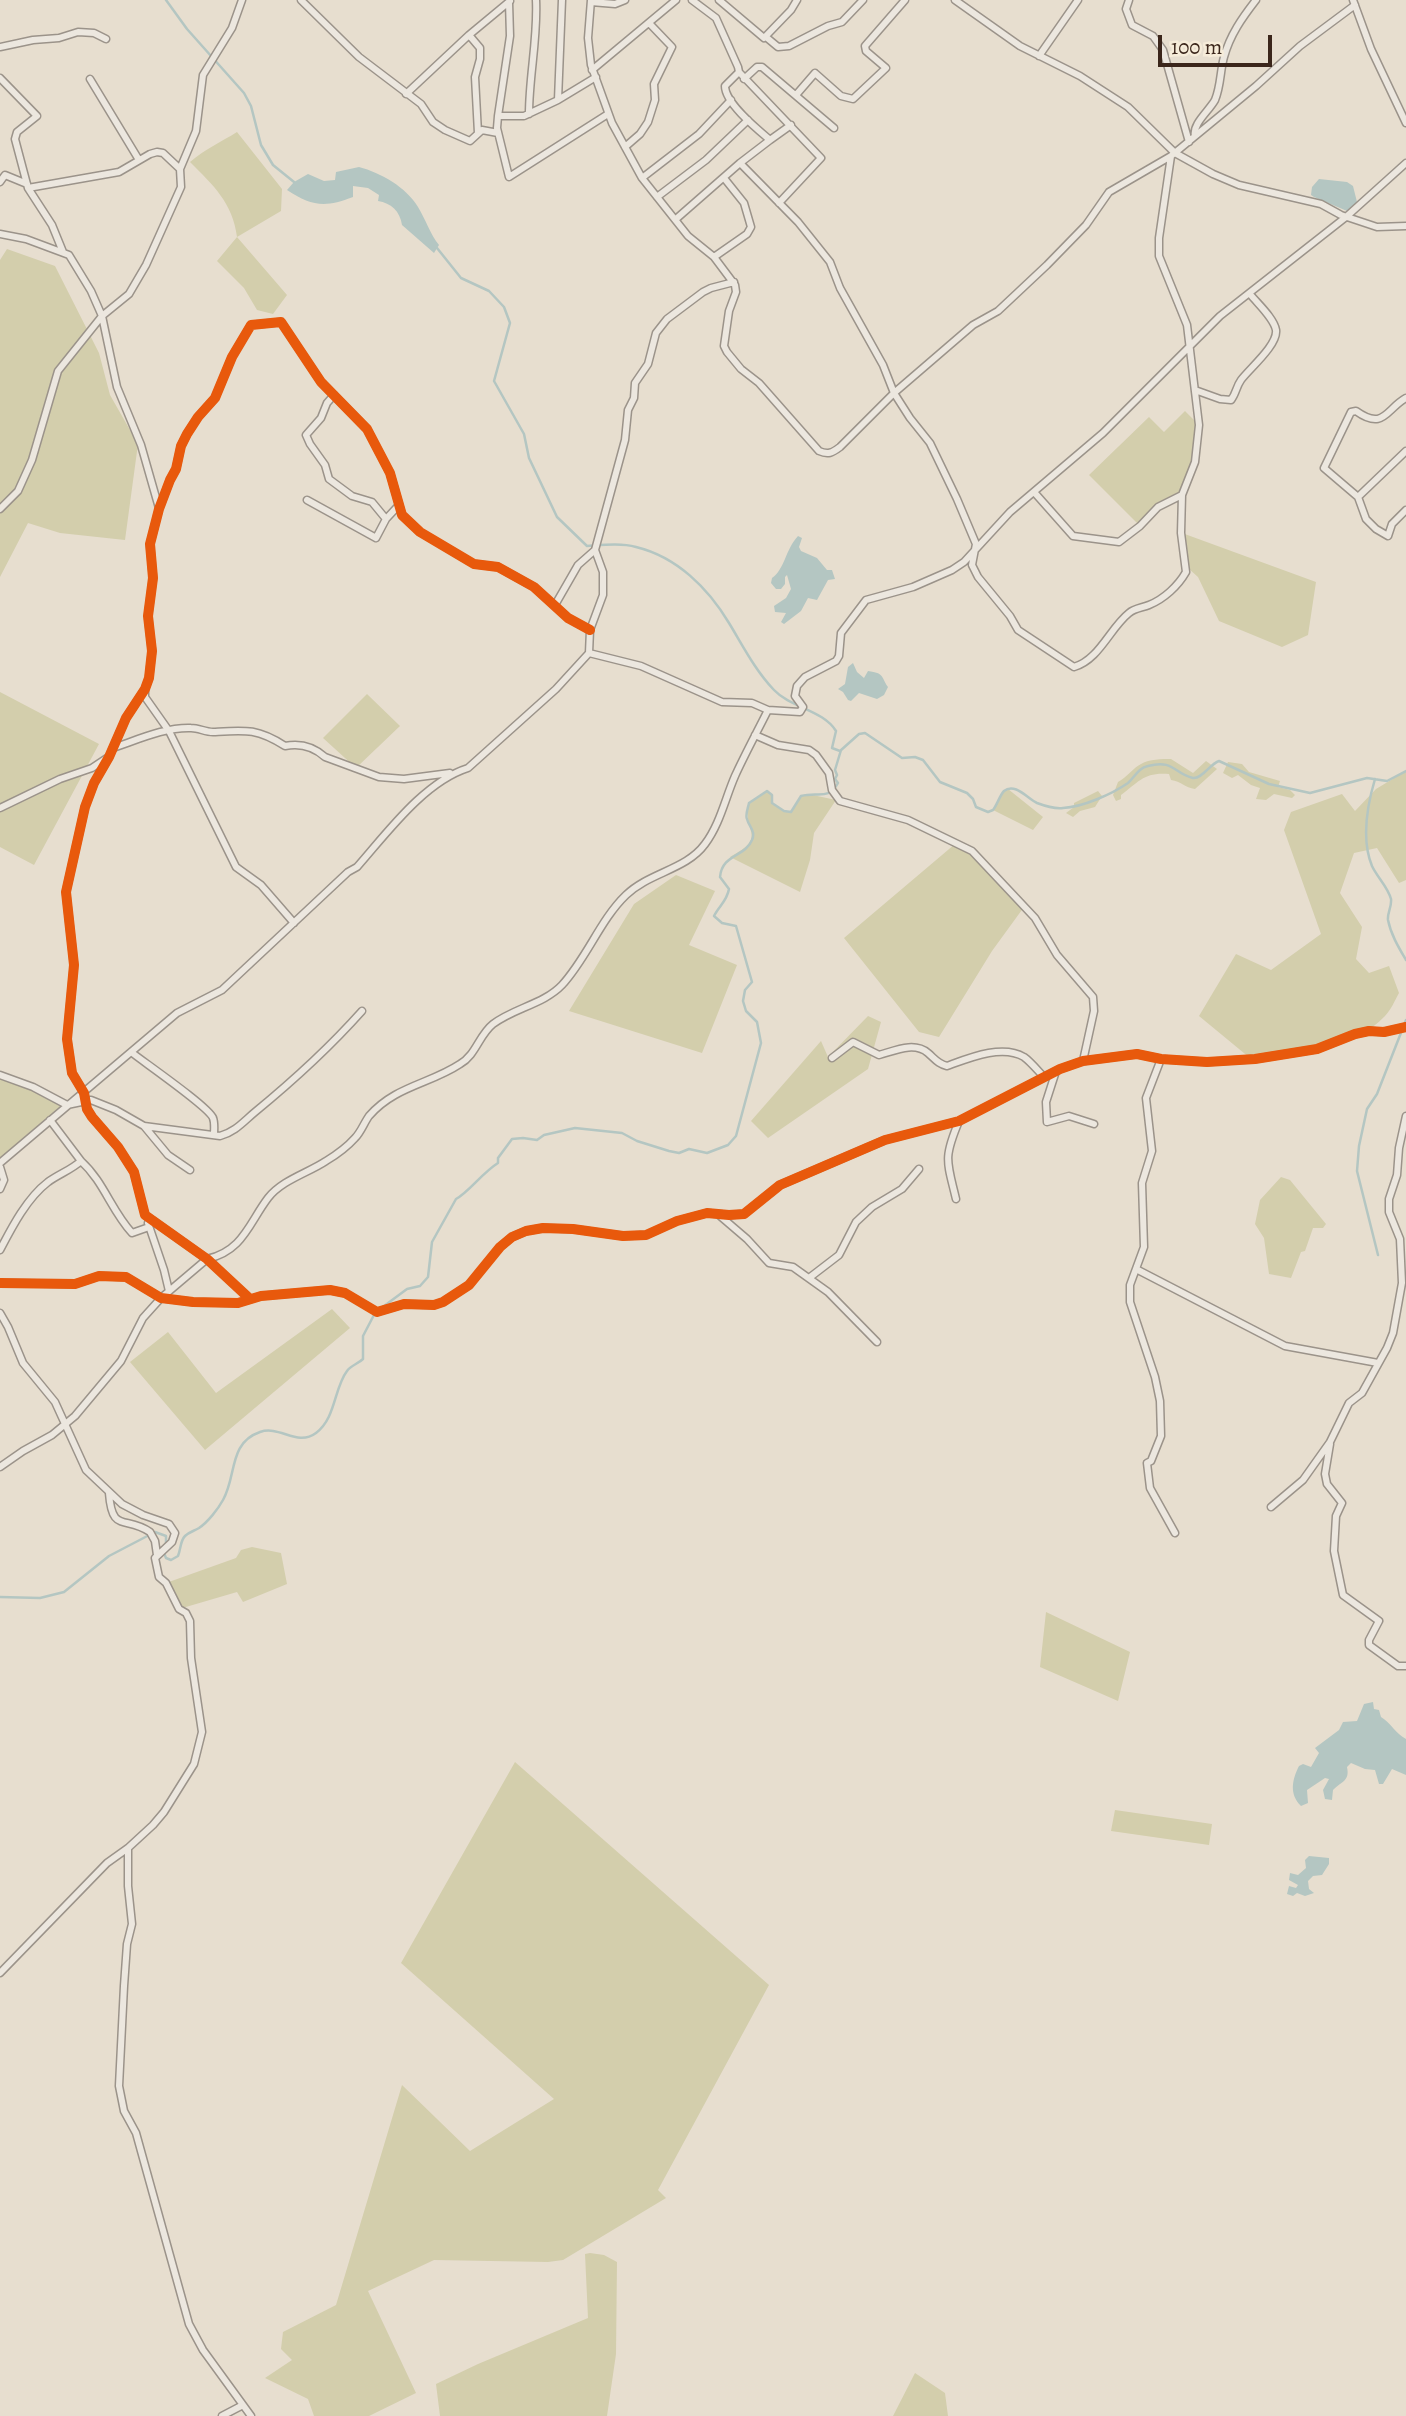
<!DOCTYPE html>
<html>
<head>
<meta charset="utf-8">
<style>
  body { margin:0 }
  #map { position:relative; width:1406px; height:2416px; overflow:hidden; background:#e7decf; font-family:Alegreya,serif }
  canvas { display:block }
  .scale { position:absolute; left:1158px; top:35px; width:114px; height:32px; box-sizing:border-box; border:4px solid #3b261b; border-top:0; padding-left:9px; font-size:21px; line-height:24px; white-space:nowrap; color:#3b261b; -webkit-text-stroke:5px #f6ecd9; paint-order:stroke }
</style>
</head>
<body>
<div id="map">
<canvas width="1406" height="2416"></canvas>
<div class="scale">100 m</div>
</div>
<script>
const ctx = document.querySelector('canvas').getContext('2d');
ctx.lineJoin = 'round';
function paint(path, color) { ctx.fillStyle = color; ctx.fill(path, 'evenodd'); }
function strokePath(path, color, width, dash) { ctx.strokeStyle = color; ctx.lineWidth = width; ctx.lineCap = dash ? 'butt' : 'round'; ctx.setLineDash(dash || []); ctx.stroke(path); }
paint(new Path2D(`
  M237 132 282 189 281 211 237 237 287 295 273 314 257 310 244 288 217 261 237 237C233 203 213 185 190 162 205 149 221 142 237 132Z
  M7 249 55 266 99 353 110 395 138 444 125 540 60 533 28 523 0 577V260Z
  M1185 411 1199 425 1194 461 1183 491 1140 526 1089 475 1149 417 1164 432Z
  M1182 533 1316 582 1308 635 1282 647 1219 621 1198 577 1188 568Z
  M0 692 99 744 34 865 0 847Z
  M367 694 400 726 356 768 323 738Z
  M1171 759 1193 773 1206 761 1217 769 1195 789C1185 788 1181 781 1171 780L1169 774C1144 772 1140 781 1121 795V799L1116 801 1113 795 1118 782C1127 777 1133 768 1141 764 1150 759 1161 759 1171 759Z
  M1228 762 1242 764 1249 772 1280 781 1278 787 1290 790 1295 795 1292 798 1274 794 1266 800 1256 799 1260 788 1251 785 1238 775 1232 778 1223 773Z
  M1406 771V880L1399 883 1377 848 1354 853 1340 893 1362 927 1356 959 1369 973 1389 966 1399 993C1395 1000 1391 1010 1385 1016 1355 1048 1298 1057 1256 1063L1199 1016 1236 954 1271 970 1321 934 1284 830 1291 812 1342 794 1355 811 1376 789Z
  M1008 789 1043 817 1033 830 993 810 1003 792Z
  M767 791 772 795V803L784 811 791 812 801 796 808 794 836 800 814 833 810 860 800 892 730 857C769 836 742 834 749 803Z
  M1098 791 1102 796 1095 807 1080 811 1073 817 1066 813 1074 807V803Z
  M955 844 967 847 1024 907 992 951 939 1037 919 1032 844 938Z
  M676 875 715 891 689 945 737 965 702 1053 569 1011 634 904Z
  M868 1016 881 1022 868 1069 768 1138 751 1121 821 1041 828 1057Z
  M0 1075 67 1105 0 1163Z
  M1281 1177 1290 1180 1326 1224 1323 1228H1313L1305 1251 1301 1252 1291 1278 1269 1274 1264 1238 1255 1224 1260 1200Z
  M332 1309 350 1328 205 1450 130 1362 168 1332 216 1393Z
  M252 1547 281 1553 287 1584 243 1602 237 1592 179 1609 166 1583 236 1558 241 1550Z
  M1046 1612 1130 1652 1118 1701 1040 1667Z
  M515 1762 769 1985 658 2190 666 2198 563 2260 548 2262 434 2260 368 2291 416 2393 369 2416H314L308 2399 265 2378 292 2360 281 2349 283 2332 336 2305 402 2085 470 2151 554 2099 401 1963Z
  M1115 1810 1212 1824 1209 1845 1111 1831Z
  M590 2253 604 2255 617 2262 616 2354 607 2416H440L436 2384 478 2364 588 2318 585 2254Z
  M915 2373 945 2393 948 2416H893Z`), '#d3ceac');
paint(new Path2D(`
  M359 167C381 173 406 187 418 207 426 220 430 234 439 245L434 253 402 225C400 211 391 203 378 201L379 195 368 188 353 186V197C325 208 311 206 287 190L294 182 308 174 324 181 335 180 336 172Z
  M1319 179 1347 182 1353 186 1357 202 1347 211 1314 197 1311 195 1312 187Z
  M798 536 802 538 799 547 801 551 817 558 827 570H832L835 579 828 580 817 600 808 598 801 611 784 624 781 622 786 613 775 612 774 606 786 598 791 589 787 575 785 577V584L781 589H776L771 583 772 578C785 569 785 550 798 536Z
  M853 663 857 672 864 678 868 671C885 674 880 675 888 687L884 695 877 699 859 693 851 701 848 700 843 692 838 689 845 684 848 667Z
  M1373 1702 1374 1709 1379 1710 1381 1717C1391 1723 1396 1734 1406 1739V1775L1392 1769 1383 1784H1379L1375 1770 1365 1769 1351 1763 1347 1767C1350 1781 1342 1781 1333 1790L1332 1800 1325 1799 1323 1790 1329 1779 1325 1778 1307 1790 1308 1803 1301 1806C1289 1794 1292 1780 1299 1766L1303 1764 1311 1767 1319 1753 1315 1748 1339 1730 1343 1722 1357 1721 1364 1704Z
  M1309 1856 1329 1858V1864L1322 1875 1313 1876 1308 1881 1309 1889 1314 1893 1305 1896 1297 1893 1293 1896 1287 1894 1289 1886 1296 1888 1298 1885 1289 1880 1290 1873 1298 1875 1306 1868 1305 1860Z`), '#b4c6c2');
strokePath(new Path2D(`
  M166 0 187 29 244 93 251 106 261 145 273 165 294 182
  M437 248 461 278 489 291 504 307 510 323 494 381 524 434 529 458 557 517 587 546C603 545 621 543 636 547 677 557 708 588 729 623 743 646 755 670 774 690 791 708 823 710 836 731L832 748 840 751 859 734 865 733 902 758 915 757 923 760 940 782 967 793 973 799 976 807 988 812 993 810C997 805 1000 795 1004 791 1015 782 1028 799 1037 803 1045 806 1055 809 1063 808 1083 807 1112 794 1128 783 1135 777 1138 768 1148 766 1174 759 1174 774 1193 778 1202 779 1210 764 1219 761L1269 784 1310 793 1367 778 1387 781 1406 771
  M1375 779C1367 806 1361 839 1372 866 1377 877 1388 887 1391 899 1392 907 1387 913 1388 920 1391 935 1399 948 1406 960
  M1378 1255 1357 1171 1359 1146 1367 1109 1377 1094 1406 1020
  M380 1309 407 1289 420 1286 428 1277 432 1242 456 1199C469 1192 482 1173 498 1163V1158L512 1139 523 1138 537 1140 544 1135 575 1128 622 1133 637 1141 669 1151 679 1153 689 1149 707 1153 728 1145 736 1136 761 1043 757 1022 746 1011 743 1001 745 990 752 982 736 926 722 923 714 916C719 906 727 901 729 889L720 877C722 854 745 857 752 840 756 831 749 827 747 819 745 815 748 808 749 803L767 791 772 795V803L784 811 791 812 801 796C818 791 828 801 838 783L835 779 837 775 835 770 841 750
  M164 1553 166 1558 171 1560 178 1556C181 1549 180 1541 185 1536 189 1532 194 1531 199 1528 208 1522 218 1509 223 1500 237 1476 228 1443 260 1432 280 1425 297 1447 316 1433 336 1418 334 1388 347 1371 351 1365 358 1364 363 1359V1336L375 1313
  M0 1597 40 1598 64 1592 109 1556 155 1532 166 1536V1546`), '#b4c6c2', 2.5);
const street = new Path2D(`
  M301 0 359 57 421 104 433 122 445 130 470 141 482 130 498 133
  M562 0 558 100 596 77
  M591 0 588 38 591 65 612 123 642 178 688 236 714 257 735 285 736 292 729 311 724 346 727 352 741 369 759 383 819 451C828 455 832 453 840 447L894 393 973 325 998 311 1047 265 1086 225 1109 192 1171 156 1256 86 1300 46 1355 5
  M692 0 716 18 738 67 739 72 725 86C725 103 757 129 770 140L740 163 798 222 830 262 840 288 883 365 894 393 910 418 930 443 957 499 976 544 972 565 978 577 1010 616 1018 630 1074 667C1099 660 1110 628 1129 613 1135 608 1142 608 1149 605 1164 599 1178 586 1186 572L1181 533 1182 495 1195 462 1199 425 1187 325 1159 256V238L1171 156
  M719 0 764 38 791 10 797 0
  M955 0 1020 46 1080 76 1128 107 1175 153 1213 174 1239 185 1321 204 1341 215 1377 227 1406 226
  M1129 0 1126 9 1132 25 1153 36 1163 50 1189 142
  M1353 0 1371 49 1406 123
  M509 2 510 36 498 116H524L558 100
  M591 2 615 4 625 0
  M469 35 480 48V59L475 77 478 133
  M766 37 778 47 789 46 828 26 842 22 863 0
  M0 47 33 40 59 38 78 32 94 33 106 39
  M1039 56 1078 0
  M592 70 676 0
  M739 72 821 158 779 203
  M0 78 37 116 17 132 15 139 28 188 52 225 63 252
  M90 79 139 160
  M744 79 757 67H762L834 128
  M406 94 469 35 510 1
  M796 95 815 73 841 96 853 99 886 68 866 51 865 46 905 0
  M529 114C529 76 538 38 536 0
  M498 116 497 128 509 177 608 114
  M1195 136C1192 124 1209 111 1215 100 1221 86 1220 71 1224 57 1230 35 1242 18 1256 0
  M770 140 791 125
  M625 147 640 134 648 122 655 100 654 84 672 47 649 23
  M642 178 699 134 731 100
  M0 182 5 175 27 184
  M28 188 119 172 150 154 157 152 163 153 180 169
  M657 197 706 160 748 120
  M676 219 740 163
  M0 234 26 239 69 255 91 291 102 316 117 387 141 445 159 508
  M714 257 747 234 751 227 744 203 724 178
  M1195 390 1220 399 1231 400C1236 394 1236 387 1241 380 1249 369 1278 345 1276 330 1274 318 1257 303 1250 294
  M334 395 327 403 321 418 306 435 310 444 325 465 329 479 352 496 372 502 386 519
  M1406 398C1386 409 1384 431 1356 411L1351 412 1324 468 1358 497 1366 519 1376 529 1388 536 1392 524 1406 510
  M1034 492 1073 536 1119 542 1140 526 1158 507 1182 495
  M1358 497 1406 451
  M307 500 376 538 386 519 399 505
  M0 509 18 491 32 460 58 371 102 316 129 294 146 265 181 187 180 169 196 131 203 75 232 28 242 0
  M555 605 578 565 595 550
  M589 653 641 666 722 702 752 703 768 710 800 712 803 707 795 696 797 686 805 677 836 661 839 656 841 633 866 600 913 587 952 570 964 562 1010 512 1103 433 1220 316 1346 217 1406 163
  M145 689V697L169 731 236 867 261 885 294 923
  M755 735 778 745 809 750 816 755 829 773 832 790 840 801 908 820 972 851 1035 918 1057 955 1093 997 1094 1011 1083 1061
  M113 748C137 740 165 727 191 728 199 728 205 732 213 732 245 730 257 728 285 746 300 743 314 747 325 757L379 777 404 779 450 773
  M0 808 60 779 92 768 107 758
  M131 1052C145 1063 209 1107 213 1118 215 1123 214 1130 214 1135
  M832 1058 853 1042 879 1055C894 1051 914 1041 928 1053 935 1059 938 1064 947 1066 969 1058 1002 1044 1024 1057 1031 1062 1038 1071 1044 1077
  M1161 1059 1146 1098 1152 1151 1142 1183 1144 1247 1130 1285V1302L1155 1377 1160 1401 1161 1436 1151 1461 1147 1463 1150 1488 1175 1533
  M1056 1071 1046 1102 1047 1122 1069 1116 1094 1124
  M0 1075 33 1087 67 1105 91 1100 116 1110 144 1126 220 1136C235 1132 243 1122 255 1112 294 1080 329 1048 362 1011
  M50 1120 81 1161
  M144 1126 168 1155 190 1170
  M0 1163 177 1013 222 990 348 872 357 867C387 833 424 782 468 768L556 689 589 653 590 630 603 595V572L595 550 625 440 628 410 634 398 635 383 648 364 656 333 667 319 703 292 711 288 734 282
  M0 1167 4 1180 0 1189
  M956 1199C947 1161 943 1159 959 1121
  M719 1215 747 1239 769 1263 793 1267 828 1292 877 1342
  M148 1223 164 1270 169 1291
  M0 1250C12 1227 27 1198 48 1182 59 1174 71 1170 81 1161 104 1182 111 1210 132 1233L149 1227
  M1136 1269 1285 1346 1378 1363
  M809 1278 839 1255 856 1222 872 1207 902 1189 919 1169
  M0 1283 75 1284 99 1276 126 1277 161 1298 193 1302 238 1303 261 1296 330 1290 345 1293 377 1312 404 1304 434 1305 443 1302 469 1285 500 1247 512 1237 526 1231 543 1228 573 1229 623 1236 646 1235 677 1221 707 1213 729 1215 744 1214 780 1185 885 1140 959 1121 1060 1069 1083 1061 1137 1054 1161 1059 1207 1062 1255 1059 1317 1049 1355 1034 1369 1031 1384 1032 1406 1027
  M250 1299 207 1259 145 1215 134 1172 118 1147 92 1117 87 1109 84 1093 72 1073 67 1039 74 965 66 892 85 807 94 783 109 757 126 718 145 689 149 678 152 651 148 616 153 578 150 544 159 509 170 480 176 469 181 446 187 434 198 417 215 398 232 357 251 325 281 322 321 382 367 429 390 473 402 515 420 532 474 564 498 567 534 587 568 618 590 630
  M0 1313 8 1327 23 1363 55 1402 86 1470 122 1504 143 1515 169 1524 175 1533 172 1542 155 1558 159 1577 166 1583 179 1609 186 1613 190 1621 191 1658 202 1732 194 1764 164 1812 153 1825 128 1848 107 1863 0 1973
  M1330 1444 1325 1474 1327 1484 1342 1503 1336 1516 1334 1551 1343 1595 1379 1621 1369 1640V1645L1398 1666H1406
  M0 1467 23 1451 52 1435 75 1416 121 1361 143 1318 161 1298 207 1259C243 1251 249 1223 268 1198 282 1180 308 1173 326 1161 336 1155 347 1147 355 1138 361 1132 364 1123 369 1116 395 1086 430 1084 460 1064 476 1055 479 1035 493 1024 514 1008 544 1004 562 985 587 958 600 920 626 895 650 872 686 870 705 844 720 824 725 799 735 776 745 754 757 732 768 710
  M109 1493C112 1534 125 1515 150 1532L155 1541 157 1555
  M1271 1507 1303 1480 1330 1442 1349 1403 1362 1393 1387 1348 1393 1333 1402 1283 1400 1239 1389 1212V1199L1397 1175 1399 1148 1406 1116
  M128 1848V1886L132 1924 127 1944 124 1986 119 2086 124 2111 136 2133 189 2324 203 2350 251 2416
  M222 2416 243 2405`);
strokePath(street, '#9b938a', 9);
strokePath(street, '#ece7df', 6);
strokePath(new Path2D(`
  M0 1283 75 1284 99 1276 126 1277 161 1298 193 1302 238 1303 261 1296 330 1290 345 1293 377 1312 404 1304 434 1305 443 1302 469 1285 500 1247 512 1237 526 1231 543 1228 573 1229 623 1236 646 1235 677 1221 707 1213 729 1215 744 1214 780 1185 885 1140 959 1121 1060 1069 1083 1061 1137 1054 1161 1059 1207 1062 1255 1059 1317 1049 1355 1034 1369 1031 1384 1032 1406 1027
  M250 1299 207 1259 145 1215 134 1172 118 1147 92 1117 87 1109 84 1093 72 1073 67 1039 74 965 66 892 85 807 94 783 109 757 126 718 145 689 149 678 152 651 148 616 153 578 150 544 159 509 170 480 176 469 181 446 187 434 198 417 215 398 232 357 251 325 281 322 321 382 367 429 390 473 402 515 420 532 474 564 498 567 534 587 568 618 590 630`), '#e8590c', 10);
</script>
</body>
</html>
